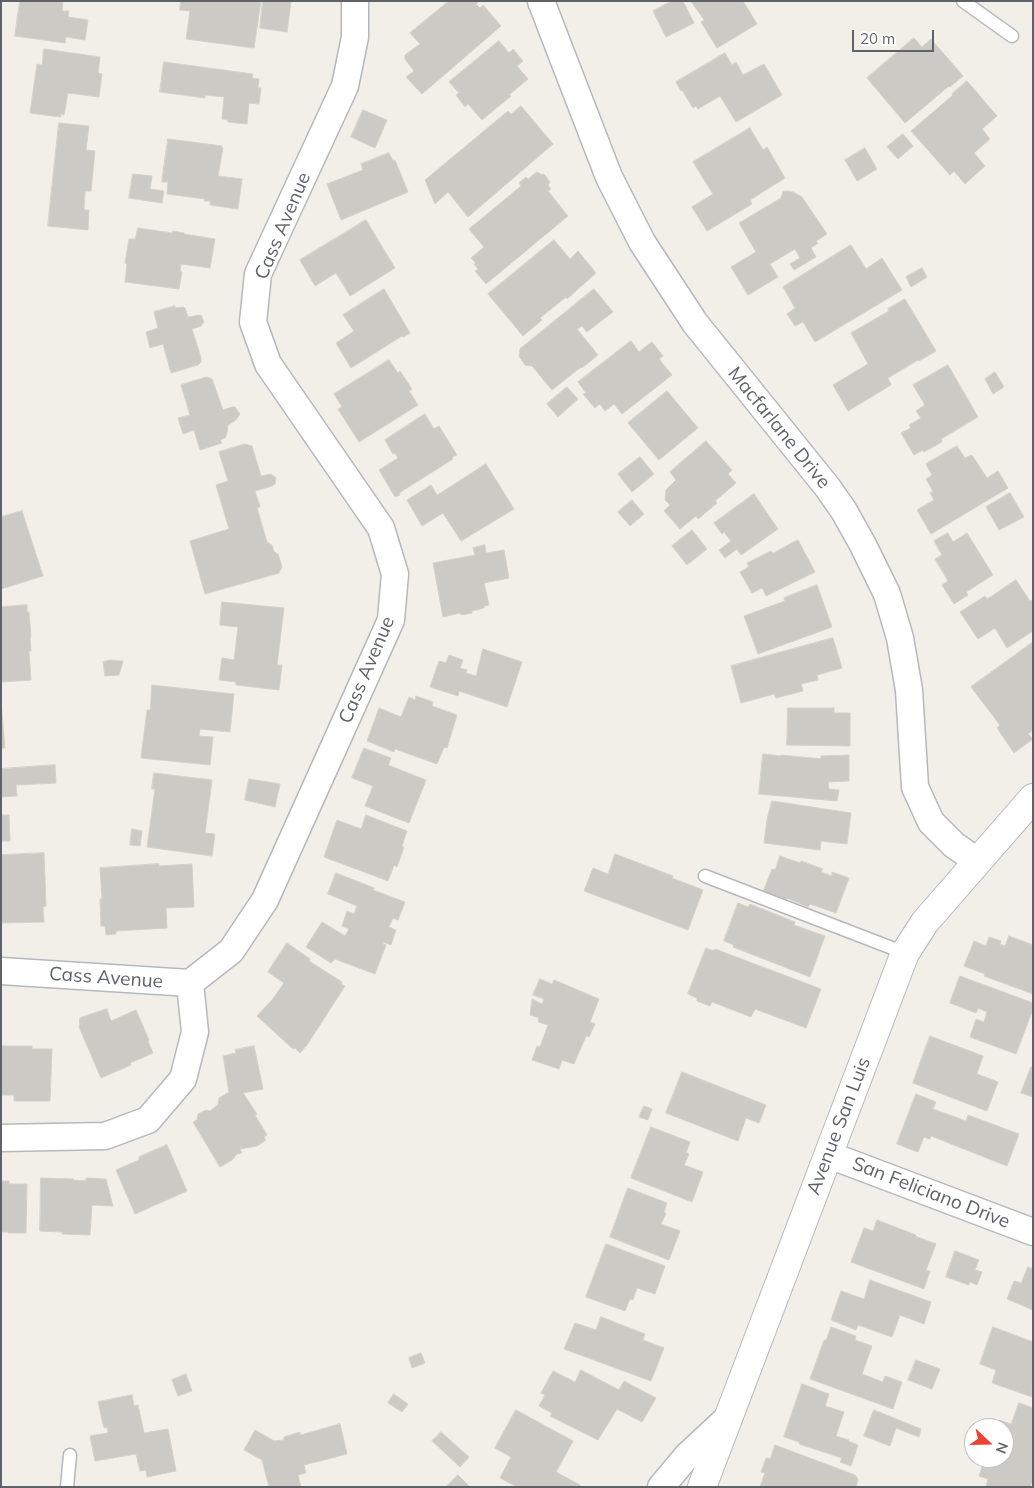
<!DOCTYPE html>
<html>
<head>
<meta charset="utf-8">
<style>
  body { margin:0 }
  #map { position:relative; width:1034px; height:1488px; overflow:hidden; background:#f1efe8; font-family:Mulish,sans-serif }
  canvas { display:block }
  .frame { position:absolute; inset:0; border:2px solid #5f6368; pointer-events:none }
  .north { position:absolute; left:964px; top:1418px; width:50px; height:50px; box-sizing:border-box; background:#fff; border:1px solid #bfc1c3; border-radius:50%; rotate:111deg; font-size:14px; font-weight:700; line-height:20px; text-align:center; color:#5f6368 }
  .north::after { content:''; display:block; margin:auto; width:18px; height:22px; background:#ea4335; clip-path:polygon(50% 0,100% 100%,50% 72%,0 100%) }
  .scale { position:absolute; left:852px; top:30px; width:82px; height:22px; box-sizing:border-box; border:2px solid #5f6368; border-top:0; padding-left:6px; font-size:15px; line-height:18px; white-space:nowrap; color:#5f6368; -webkit-text-stroke:4px #fff; paint-order:stroke }
</style>
</head>
<body>
<div id="map">
<canvas width="1034" height="1488"></canvas>
<div class="frame"></div>
<div class="north">N</div>
<div class="scale">20 m</div>
</div>
<script>
const ctx = document.querySelector('canvas').getContext('2d');
ctx.lineJoin = 'round';
function paint(path, color) { ctx.fillStyle = color; ctx.fill(path, 'evenodd'); }
function strokePath(path, color, width, dash) { ctx.strokeStyle = color; ctx.lineWidth = width; ctx.lineCap = dash ? 'butt' : 'round'; ctx.setLineDash(dash || []); ctx.stroke(path); }
function drawText(font, color, halo, rows, align = 'center') {
  ctx.font = font + ' Mulish,sans-serif'; ctx.lineWidth = 5; ctx.setLineDash([]); ctx.textBaseline = 'middle'; ctx.strokeStyle = halo; ctx.fillStyle = color; for (const [text, x, y, turn = 0] of rows) {
    ctx.save(); ctx.translate(x, y); ctx.rotate((+turn || 0) * Math.PI / 180); ctx.textAlign = isNaN(turn) ? turn : align; if (halo) ctx.strokeText(text, 0, 0); ctx.fillText(text, 0, 0); ctx.restore();
  }
}
const building = new Path2D(`
  M20 1H63L62 11H69L68 17 88 20 85 40 66 37 65 43 15 36Z
  M181 1H261L254 48 186 39 190 11 180 10Z
  M263 1H291L287 32 260 28Z
  M449 1H476L478 3 476 4 480 8 483 5 501 26 422 94 406 77 414 71 405 59V55L420 44 410 33Z
  M672 1H683L694 23 666 37 653 11Z
  M691 1H743L757 24 717 48 701 22 704 20Z
  M914 38 922 47 931 39 963 76 950 87 949 86 905 123 867 78Z
  M499 41 509 53 513 49 523 61 517 66 528 79 509 95 511 96 482 120 468 104 465 107 456 95 459 93 449 82Z
  M44 49 100 57 98 73 102 74 99 97 68 93 64 115 61 114V117L30 113 37 64 42 65Z
  M725 53 732 65 736 62 743 75 764 64 782 95 736 122 720 96 698 109 696 106 693 108 682 90 681 91 676 82Z
  M164 62 253 74 252 78 259 79 258 88H261L259 104 249 103 247 124 228 122V120L222 119 224 97 205 95V98L160 92Z
  M967 81 997 116 982 129 990 139 974 153 985 166 965 184 954 171 950 175 911 131 953 95 952 94Z
  M521 106 553 144 468 217 448 192 435 204 425 180 508 111 511 114Z
  M363 110 387 120 375 148 351 137Z
  M59 123 89 126 86 150 95 151 91 191H85L84 210H89L88 230 48 226Z
  M750 128 763 150 767 147 785 178 750 200 752 204 707 231 692 207 713 194 693 162Z
  M903 134 913 146 898 159 887 147Z
  M168 139 222 146V148H223L218 176 242 179 238 209 210 205V201H204L205 199 167 194 168 182H162Z
  M865 148 877 169 857 181 845 160Z
  M389 153 393 161 395 160 408 192 341 220 327 184 363 170 361 164Z
  M537 172 542 175 544 174 550 182 548 185 551 189 548 191 568 216 486 284 475 271 478 269 474 264 476 263 471 258 484 247 469 229 521 186 519 183 526 177 528 179Z
  M133 174 152 176 150 189 164 191 162 203 129 198Z
  M787 191 793 192 802 197 827 234 816 241 818 243 811 248 816 257 794 270 790 264 800 258 795 249 770 264 778 277 748 295 731 267 756 252 739 223 781 198 783 192Z
  M366 220 395 268 350 296 336 273 315 286 300 260Z
  M138 228 172 233 173 231 184 233V234L215 239 210 268 181 264 180 271 182 272 179 289 125 282 127 264 125 263 129 239H135Z
  M554 240 570 259 578 251 596 273 567 299 566 297 540 318 542 320 523 336 488 294Z
  M851 245 866 269 882 258 902 290 815 342 803 322 795 326 787 314 795 308 783 287Z
  M922 268 927 277 911 287 906 277Z
  M384 289 410 333 403 337 402 336 351 368 336 343 354 331 343 315Z
  M594 289 613 312 587 332 582 326 577 329 598 355 582 368 581 367 552 390 532 366 525 365 519 356 520 349Z
  M905 299 936 351 919 361 918 360 888 378 891 385 848 411 833 385 868 364 851 333 889 311 888 309Z
  M175 306V308L183 307 185 308 188 317 201 315 204 322 201 326 192 329 201 358V362L198 365 171 373 163 344 150 348 146 332 158 328 154 312Z
  M631 341 639 352 652 342 663 356 659 359 672 375 622 414 614 404 605 411 600 404 595 408 583 394 586 393 578 382Z
  M389 360 398 373 400 371 412 389 409 391 418 405 359 442 338 409 342 407 334 394Z
  M948 365 978 417 941 439 942 442 924 452 923 450 914 455 901 433 911 428 909 425 921 418 916 411 925 405 913 385Z
  M995 372 1004 387 993 394 985 379Z
  M207 377 212 379 223 410 232 407H235L240 414 236 420 228 425 227 433 225 438 220 440 222 443 200 450 194 430 183 434 178 418 190 415 181 385Z
  M567 387 578 399 558 417 547 404Z
  M667 391 698 428 659 460 628 423Z
  M425 414 434 429 439 426 457 455 452 457 453 459 399 493 400 495 395 497 379 470 398 458 395 453 393 454 385 440Z
  M706 441 732 470 728 474 736 483 715 501 717 503 698 519 696 516 680 529 664 511 670 505 665 500 666 490 676 480 670 472Z
  M245 444 252 446 261 476 271 474 276 478 275 484 272 486 255 491 260 507 257 508 267 542 272 545 274 552 278 554 282 567 279 573 205 594 190 541 229 529 216 485 228 481 219 452Z
  M957 446 965 458 972 455 987 478 998 471 1008 488 931 534 917 510 934 500 930 493 933 491 926 479 932 475 926 464Z
  M640 457 654 474 632 492 618 474Z
  M486 464 514 509 461 541 443 513 422 526 407 500 431 485 437 495Z
  M1010 493 1024 517 999 530 986 507Z
  M754 494 778 529 741 555 737 549 725 558 719 550 731 541 724 532 722 534 714 523Z
  M632 500 644 514 630 526 618 512Z
  M22 511 43 576 1 589V517Z
  M692 530 707 549 687 565 672 546Z
  M948 533 953 542 967 533 993 575 966 592 968 595 954 604 942 585 948 581 935 559 942 555 934 541Z
  M798 540 815 572 766 596 762 588 752 593 740 572 749 567 747 563 771 551 773 553Z
  M485 545 486 553 504 550 509 578 484 583 489 605 484 606V608L472 611V613L461 615 460 613 443 617 433 563 475 555 473 548Z
  M1016 580 1030 601 1033 600V631L1007 648 995 628 978 639 960 612 985 596 987 599Z
  M817 585 832 627 758 654 744 616 785 601 784 598Z
  M222 602 284 608 277 665H282L279 690 236 685V682L219 680 222 658 234 660 238 627 220 625Z
  M27 605V612H29L31 637 30 638 31 651H29L31 680 1 682V607Z
  M833 638 842 668 817 675 818 680 801 684 803 691 776 698 774 694 741 703 731 666Z
  M1033 642V730L1028 734 1033 739 1014 753 997 728 1000 725 971 687Z
  M483 649 522 662 507 707 459 691 458 696 430 687 439 661 446 663 449 655 463 660 460 668 467 670 466 673 476 676Z
  M111 660 123 661 119 675 105 676 103 662Z
  M152 685 234 694 230 732 200 729 199 736 213 737 210 765 141 758 147 710H150Z
  M416 696 433 702 432 706 457 715 447 748 444 747 437 764 395 749 394 752 367 741 379 708 401 717 409 697 415 700Z
  M1 701 5 748H1Z
  M788 708H834V713H850V746L787 745Z
  M364 748 391 758 388 765 426 780 409 823 365 806 373 786 352 778Z
  M763 754 781 756V755L821 759V756L849 755V781L828 782 829 789 839 790 837 801 759 794Z
  M55 765 56 783 16 785 17 796 1 797V769Z
  M154 773 212 780 205 833 215 834 212 856 147 847 155 789H152Z
  M249 779 280 784 275 807 245 800Z
  M772 801 851 813 847 844 821 841 820 850 764 843 767 820Z
  M1 815H9L10 841H1Z
  M366 815 407 831 402 846 404 847 397 867 394 865 388 881 324 857 337 820 361 829Z
  M132 829 142 831 140 846 130 845Z
  M44 853 46 906 43 907 44 922 1 923V855Z
  M615 854 673 876 672 878 703 890 688 930 584 891 593 868 608 874Z
  M780 856 800 863 801 861 823 869 821 872 832 876V872L849 878 836 913 810 904 808 907 787 898 786 901 763 892 772 869 775 870Z
  M159 864V866L192 864 194 907 166 908 167 928 116 931V934L106 935 105 926H101L100 899H102L100 868Z
  M336 873 374 888 373 890 405 902 398 920 393 918 389 927 396 930 391 945 383 942V944L386 945 375 974 335 959 331 963 306 947 322 922 345 936 349 929 342 926 347 911 354 914 357 906 328 894Z
  M738 903 748 907 750 904 795 922 794 925 825 936 810 977 733 947 734 945 724 941Z
  M1009 936 1033 945V994L984 976 985 974 964 966 974 941 986 946 989 937 1001 941 1000 944 1005 946Z
  M287 943 310 959 309 961 342 982 341 984 345 986 307 1045 300 1053 295 1048 293 1049 257 1016 272 1000 284 983 268 972Z
  M706 948 714 951 715 949 821 989 806 1028 755 1009 751 1017 712 1002 710 1006 697 1001V998L688 994Z
  M960 976 1033 1003V1009L1016 1054 970 1037 976 1019 984 1022 987 1012 978 1008 976 1013 950 1003Z
  M540 979 552 984 554 980 599 999 590 1022 595 1024 589 1037 586 1036 574 1064 562 1060 559 1069 532 1060 537 1046 540 1047 548 1025 538 1022 539 1018 530 1015 532 999 542 1004 544 999 533 995Z
  M107 1009 111 1021 136 1010 149 1040 148 1041 153 1053 130 1063 131 1065 101 1078 79 1027 80 1018Z
  M930 1036 983 1056 977 1074 998 1082 987 1111 913 1083Z
  M1 1046H32V1049H52L50 1101H14V1095H1Z
  M254 1046 263 1089 243 1093 257 1114 255 1115 267 1135 264 1137 266 1140 257 1146 240 1149 242 1153 237 1154 232 1160 220 1167 193 1122 197 1120 198 1114 206 1110 210 1111 218 1105 219 1098 229 1092 223 1056 236 1053 235 1050Z
  M1031 1067H1033V1097L1021 1093Z
  M682 1072 766 1105 759 1123 746 1118 738 1141 666 1113Z
  M916 1094 936 1102 933 1109 966 1121 968 1115 1019 1134 1007 1166 931 1136 930 1139 924 1137 918 1152 897 1144Z
  M644 1106 652 1109 648 1120 639 1117Z
  M651 1127 690 1142 686 1153 689 1154 684 1165 703 1172 692 1202 631 1178Z
  M167 1145 187 1191 135 1214 116 1170 139 1160V1157Z
  M41 1178 73 1179V1180L86 1181V1178L106 1179 113 1206 92 1205 90 1235 62 1234V1232L40 1231Z
  M1 1181H9V1184H27L26 1233H8V1232H1Z
  M628 1188 667 1203 664 1212 666 1213 661 1224 680 1231 669 1260 610 1237Z
  M877 1220 916 1235 915 1236 936 1244 926 1270 930 1271 924 1289 851 1262 864 1228 873 1231Z
  M606 1244 665 1266 655 1294 637 1288 633 1300 630 1299 625 1311 586 1297Z
  M955 1251 979 1260 975 1270 982 1272 977 1285 970 1282 969 1285 946 1277Z
  M1028 1267 1033 1269V1310L1007 1299 1014 1281 1021 1283Z
  M870 1280 931 1302 924 1324 900 1315 892 1337 858 1325 856 1330 831 1320 841 1291 864 1299Z
  M601 1317 645 1334 643 1340 664 1348 651 1381 564 1349 575 1323 596 1330Z
  M831 1327 856 1336 855 1340 872 1346 862 1374 883 1382 885 1376 902 1382 893 1409 810 1379 824 1340H826Z
  M993 1327 1033 1342 1032 1397 992 1383 996 1370 980 1364Z
  M421 1353 425 1363 412 1368 409 1358Z
  M916 1360 940 1369 932 1389 908 1380Z
  M581 1370 619 1390 624 1381 656 1398 642 1422 617 1409 598 1440 550 1416 552 1413 539 1406 545 1395 541 1393 553 1371 575 1382Z
  M186 1374 192 1391 178 1396 172 1380Z
  M802 1384 829 1394 825 1406 844 1412 836 1436 849 1440 848 1441 858 1445 851 1466 840 1462 842 1458 799 1444V1442L784 1437Z
  M394 1394 408 1404 402 1412 388 1403Z
  M132 1395 134 1406 138 1405 144 1433 168 1429 176 1471 147 1477 146 1470 140 1471 136 1454 95 1461 90 1436 108 1433 107 1427 104 1428 98 1402Z
  M1019 1403 1033 1408V1480L1030 1487H986L988 1479 979 1476 985 1458 995 1461 996 1459 992 1458H1004V1428H996L999 1420 1011 1424Z
  M516 1410 573 1441 556 1472 580 1485V1487H517L500 1478 511 1457 495 1448Z
  M874 1410 921 1429 919 1437 896 1428 890 1446 864 1436Z
  M340 1424 347 1454 304 1465 306 1473 298 1475 301 1487H269L262 1460 244 1450 255 1430 274 1441 284 1440V1437L300 1432V1435Z
  M441 1432 469 1457 460 1467 432 1441Z
  M775 1445 855 1475 858 1479 856 1487H760L765 1473 761 1472 766 1458 770 1459Z
  M458 1475 470 1487H446Z`);
paint(building, '#cccac5');
strokePath(building, '#d6d1c6', 1);
const service = new Path2D(`
  M963 1 1012 36
  M705 876 905 953
  M67 1487 70 1455`);
const minor = new Path2D(`
  M541 1 609 177 642 242 695 323 828 488 844 511 863 545 887 594 900 638 909 690 915 787 931 822 954 845 977 861
  M1 971 190 983 231 951 265 900 391 620 395 574 381 528 268 364 253 322 258 274 345 86 355 37V1
  M1 1138 105 1136 148 1120 183 1079 195 1032 190 983
  M829 1155 1033 1232
  M661 1487 687 1456 729 1417`);
const tertiary = new Path2D(`
  M702 1487 905 953 925 922 1033 798`);
strokePath(service, '#b5b8bc', 15);
strokePath(minor, '#b5b8bc', 29);
strokePath(tertiary, '#b5b8bc', 30);
strokePath(service, '#fff', 12);
strokePath(minor, '#fff', 26);
strokePath(tertiary, '#fff', 28);
drawText('19px', '#5f6368', '#fff', [
  ["Cass Avenue",283,226,-67],
  ["Macfarlane Drive",779,428,51],
  ["Cass Avenue",367,670,-67],
  ["Cass Avenue",106,978,4],
  ["Avenue San Luis",839,1126,-69],
  ["San Feliciano Drive",931,1193,21]
]);
</script>
</body>
</html>
